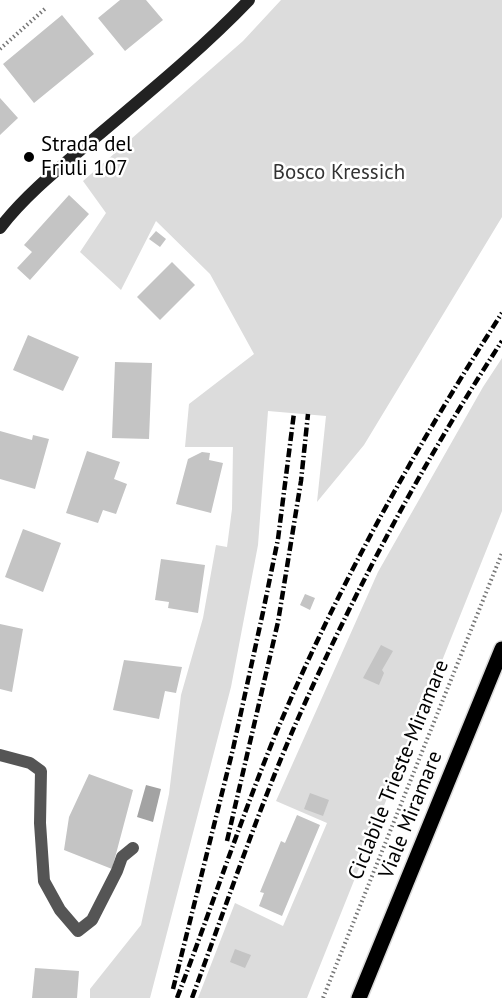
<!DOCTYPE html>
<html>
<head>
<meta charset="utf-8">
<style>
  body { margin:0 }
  canvas { display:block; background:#fff }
</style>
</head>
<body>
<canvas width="502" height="998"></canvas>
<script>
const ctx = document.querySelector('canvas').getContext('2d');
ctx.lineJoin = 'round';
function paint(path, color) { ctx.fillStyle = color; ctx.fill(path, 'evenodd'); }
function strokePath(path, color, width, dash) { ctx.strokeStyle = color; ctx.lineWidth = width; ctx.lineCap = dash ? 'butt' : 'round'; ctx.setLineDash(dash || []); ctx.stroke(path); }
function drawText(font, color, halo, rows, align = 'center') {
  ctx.font = font + ' "PT Sans",sans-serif'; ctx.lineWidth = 5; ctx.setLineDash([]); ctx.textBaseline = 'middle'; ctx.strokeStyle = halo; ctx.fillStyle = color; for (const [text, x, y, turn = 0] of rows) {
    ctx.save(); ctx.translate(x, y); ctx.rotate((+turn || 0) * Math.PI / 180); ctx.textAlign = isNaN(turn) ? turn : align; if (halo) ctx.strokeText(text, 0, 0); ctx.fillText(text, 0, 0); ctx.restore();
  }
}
paint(new Path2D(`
  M281 0H502V217L364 445 317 502 326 416 268 411 258 545 231 687 150 998H90V989L141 925 169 794 181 695 203 618 216 545 227 547 232 509 233 447H185L189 404 254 354 210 274 156 221 121 290 80 252 106 213 83 181 243 41Z
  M502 358V511L307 998H198L235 903 283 926 327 823 276 801 378 572 483 387Z`), '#dcdcdc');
paint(new Path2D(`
  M146 785 161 789 153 822 137 817Z`), '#a3a3a3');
paint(new Path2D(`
  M120 0H146L163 20 125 51 98 18Z
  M62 15 94 54 34 103 3 64Z
  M0 98 18 118 0 135Z
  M69 195 89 214 30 280 17 268 32 252 24 245Z
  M156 231 166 239 160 247 149 239Z
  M172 262 195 285 160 320 137 297Z
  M28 335 79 357 63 391 13 370Z
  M115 362 152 363 149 439 112 438Z
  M0 431 32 440 33 435 49 439 35 489 0 479Z
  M87 451 120 462 114 479 127 484 116 514 103 510 98 523 66 513Z
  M202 452 210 453 209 460 223 463 211 513 176 504 188 459Z
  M23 529 61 543 43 592 5 577Z
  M161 559 205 565 198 613 168 608 169 602 155 600Z
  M305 594 315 598 310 610 300 605Z
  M0 624 23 629 12 692 0 689Z
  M381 645 393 651 382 670 384 673 379 685 363 678Z
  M124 660 182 667 176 693 165 691 159 719 113 710Z
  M89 774 133 790 112 869 64 850 69 817Z
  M310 793 329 800 323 816 304 809Z
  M297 815 320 825 282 916 259 906 264 893 260 892 281 841 285 843Z
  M235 949 251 955 245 968 230 962Z
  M35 968 79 971 77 998H32Z`), '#c4c4c4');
const primary = new Path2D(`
  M359 998 502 649`);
strokePath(primary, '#dbdbdb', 18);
strokePath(new Path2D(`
  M0 49 47 7
  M323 998 502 553`), '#777', 4, [1.5, 3]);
strokePath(new Path2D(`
  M0 755 30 763 41 771 40 823 44 881 60 910 78 931 92 920 117 871 122 857 133 848`), '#555', 12);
strokePath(new Path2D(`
  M0 228C27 193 62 166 96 137 148 93 202 49 249 0`), '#222', 12);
strokePath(primary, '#000', 15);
strokePath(new Path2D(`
  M227 841 278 622 301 481 308 414
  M173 989 233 749 263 612 278 539 294 413
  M177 998C210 912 239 824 274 738 336 589 415 448 502 313
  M192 998C226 906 257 813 296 723 355 590 423 462 502 341`), '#000', 4.5, [9, 3, 1.5, 3]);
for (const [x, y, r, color] of [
  [29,157,6,"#000"]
]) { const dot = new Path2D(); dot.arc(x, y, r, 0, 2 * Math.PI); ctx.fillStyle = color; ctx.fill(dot); strokePath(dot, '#fff', 2); }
drawText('21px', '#000', '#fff', [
  ["Strada del",41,145],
  ["Friuli 107",41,169]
], 'left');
drawText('21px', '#333', '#fff', [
  ["Bosco Kressich",339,173]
]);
drawText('21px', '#000', '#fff', [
  ["Ciclabile Trieste-Miramare",399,770,-68],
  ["Viale Miramare",411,815,-68]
]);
</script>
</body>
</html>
